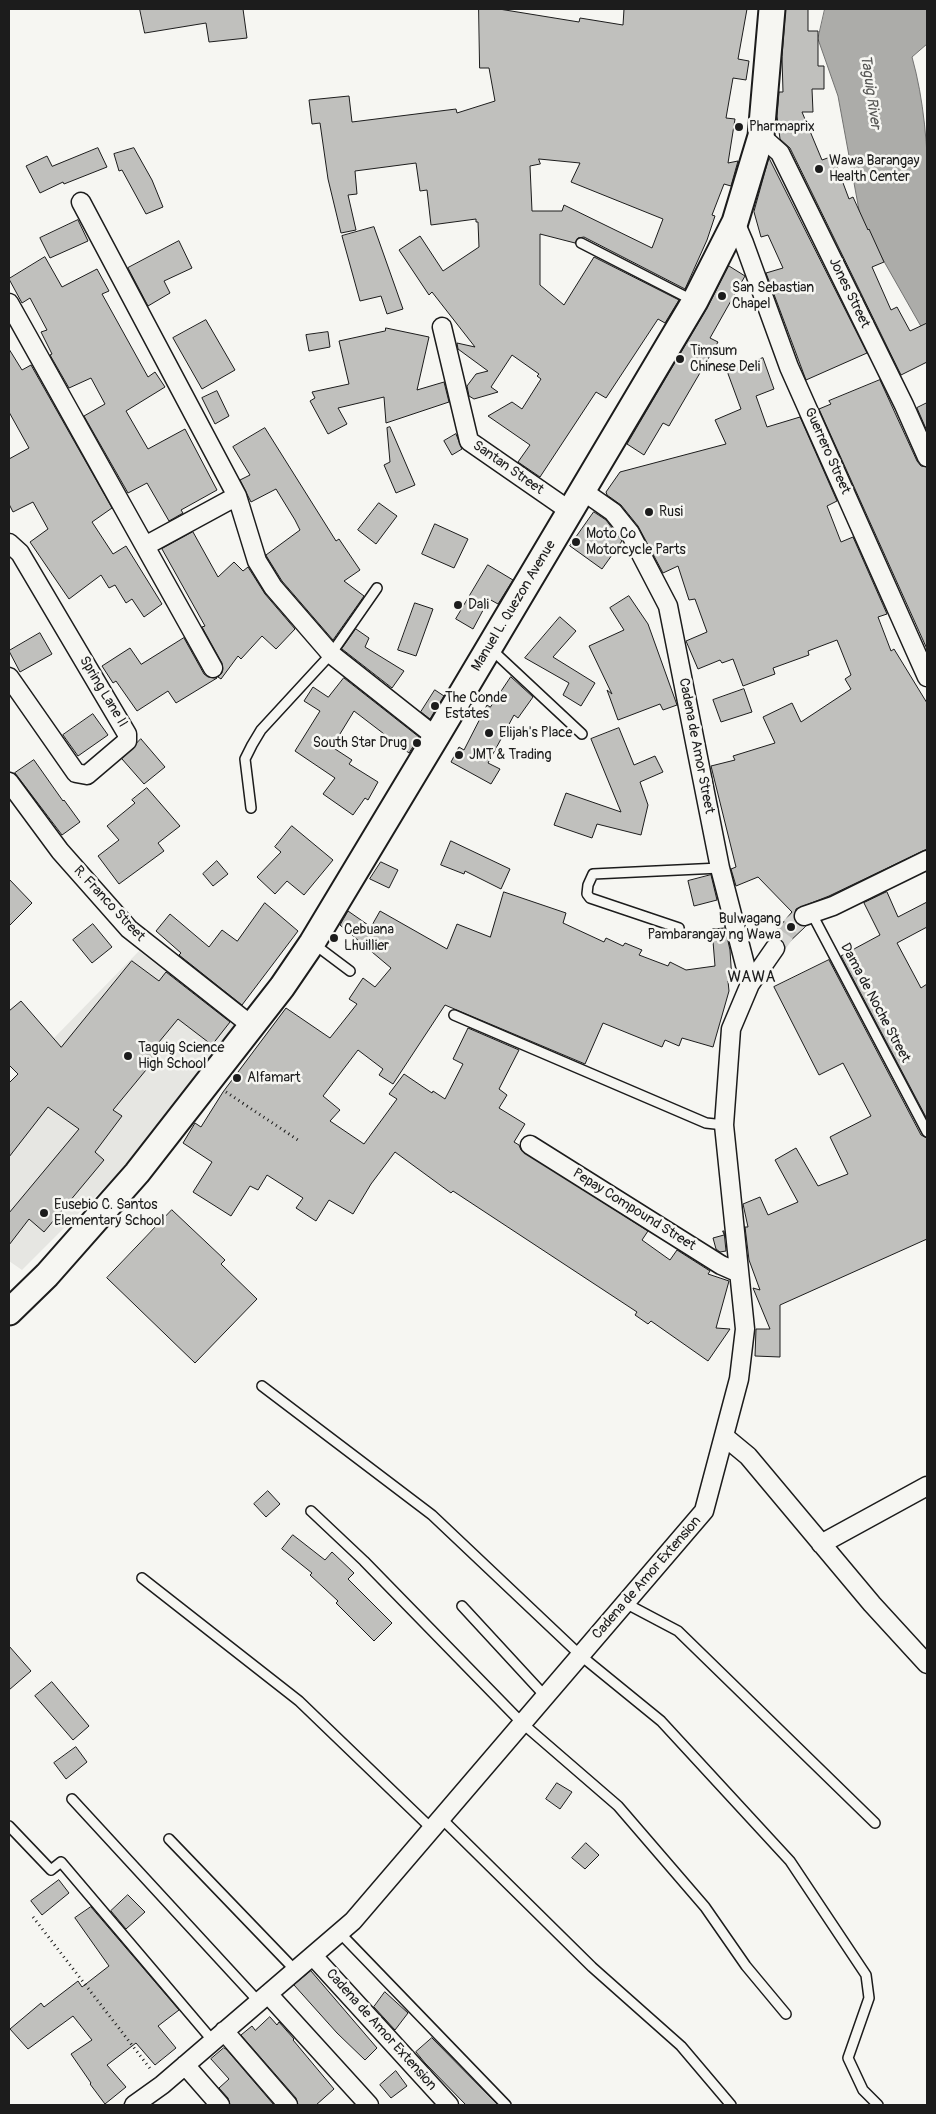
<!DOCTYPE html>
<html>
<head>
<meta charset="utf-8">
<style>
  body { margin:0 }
  #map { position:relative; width:936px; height:2114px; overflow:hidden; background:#f6f6f2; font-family:Pangolin,sans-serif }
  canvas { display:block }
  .frame { position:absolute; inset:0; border:10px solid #1c1c1c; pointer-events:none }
</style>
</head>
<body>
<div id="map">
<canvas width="936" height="2114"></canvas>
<div class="frame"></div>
</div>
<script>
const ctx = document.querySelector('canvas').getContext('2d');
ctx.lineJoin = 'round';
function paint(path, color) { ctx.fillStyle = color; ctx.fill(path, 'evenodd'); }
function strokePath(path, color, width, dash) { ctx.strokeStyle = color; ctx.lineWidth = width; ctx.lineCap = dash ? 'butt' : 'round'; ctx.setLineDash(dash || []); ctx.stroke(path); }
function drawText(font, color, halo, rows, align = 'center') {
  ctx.font = font + ' Pangolin,sans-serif'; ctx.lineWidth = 5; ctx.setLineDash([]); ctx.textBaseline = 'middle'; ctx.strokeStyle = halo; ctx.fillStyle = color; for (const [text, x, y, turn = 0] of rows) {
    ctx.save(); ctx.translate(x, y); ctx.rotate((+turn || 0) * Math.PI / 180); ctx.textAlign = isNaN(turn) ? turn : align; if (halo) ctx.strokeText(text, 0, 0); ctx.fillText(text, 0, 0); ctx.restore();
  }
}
paint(new Path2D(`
  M139 951 241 1031 126 1166 22 1270 9 1261V1084Z`), '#e6e6e2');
const water = new Path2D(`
  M825 9H927V44L912 57C936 142 927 248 927 337L861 221 838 96 818 39Z`);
paint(water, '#acaca9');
strokePath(water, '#727271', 1);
const building = new Path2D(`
  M140 9H243L247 38 209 42 206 23 145 33Z
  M479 9H499L579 22 580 18 623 25 624 9H747L738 59 749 61 746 80 733 78 726 118 735 119 728 163 738 161 731 186 724 184 712 215 715 216 707 240 685 289 584 237 578 238 575 243 540 234V285L564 305 594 257 679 300 665 323 658 319 606 398 596 392 540 477 518 462 530 445 488 416 512 402 522 409 541 379 537 376 539 374 512 355 491 387 498 392 474 399 469 396 467 386 476 374 488 371 458 349 457 343 475 347 432 292 429 295 399 250 420 236 443 271 479 247 478 222H476V219L431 225 427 190 420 191 416 163 355 171 357 194 348 195 356 230 341 233 328 179 320 123 312 124 309 100 349 96 352 122 456 109 457 113 495 101 489 68H480ZM539 159 580 163 571 182 663 219 652 248 564 205 562 211H532L530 166 540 164Z
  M786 9H808V31H818V66H824V89H812L813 112H802L822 160 833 156 849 199 853 197 868 230 869 229 884 262 872 267 891 310 897 307 910 331 927 323V362L901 375 790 148 780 139 777 116 779 92H783L782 57Z
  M98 148 107 167 64 184 63 182 40 193 26 166 47 156 52 166Z
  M134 148 152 180 163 207 146 214 122 170 119 171 114 154Z
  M769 158 867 353 806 380 766 273 783 268 768 235 761 237 754 212Z
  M78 220 88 241 50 258 40 238Z
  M374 227 403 309 387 314 381 296 360 301 342 236Z
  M179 241 192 268 164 281 170 293 148 306 128 268Z
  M45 257 62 287 97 269 109 291 102 294 148 377 155 372 165 387 126 411 148 449 185 429 217 490 181 510 183 513 169 521 147 483 128 493 84 416 105 404 91 378 69 388 50 355 52 354 41 332 47 330 30 298 22 303 9 279Z
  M729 266 745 276 710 338 718 342 669 426 663 423 644 455 627 444 707 308Z
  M206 320 235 370 202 389 173 338Z
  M386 328 429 337 417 390 444 382 449 402 386 423 384 397 338 408 347 424 328 434 310 401 315 398 312 392 349 384 339 341 385 331Z
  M328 332 330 347 309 351 306 335Z
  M9 349 22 370 31 365 112 508 92 522 113 554 126 546 162 604 144 617 132 599 126 603 115 585 109 588 101 575 69 599 30 542 48 529 33 502 13 512 9 504V459L29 448 9 412Z
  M763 358 774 389 756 396 767 427 800 417 837 501 827 506 841 542 853 537 887 614 878 617 891 651 894 649 927 703V849L829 896 796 909 794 920 797 924 806 926 785 946 781 939H769L792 912 758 877 736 886 731 869 736 867 711 766 735 760 733 756 775 743 763 717 792 703 801 722 851 689 845 679 851 675 837 640 808 651 809 655 773 668 775 674 743 686 733 659 722 663 720 660 698 669 686 641 707 632 695 599 689 600 678 566 663 573 638 526 621 505 607 495 606 492 620 472 726 444 715 420 741 409 727 371Z
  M880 380 917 461 921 466 927 467V649L819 409 831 404 829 401Z
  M217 391 229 416 215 424 202 398Z
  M927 403V431L917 408Z
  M390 427 415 485 396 493 384 465 390 462 387 428Z
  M265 428 336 541 339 539 360 570 344 581 364 596 333 640 282 581 267 557 266 555 300 530 295 520 276 489 251 502 240 480 250 475 233 447Z
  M456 434 462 449 452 455 444 441Z
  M379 503 397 516 376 544 358 530Z
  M594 512 606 520 622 541 602 569 570 546Z
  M435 524 468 539 454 568 422 554Z
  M193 532 218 577 234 562 243 571 248 567 265 594 295 629 276 649 262 636 241 659 238 656 221 679 218 677 222 673V663L202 627 205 626 162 549Z
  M488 565 513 580 498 604 489 599 473 629 456 619Z
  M629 596 648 624 677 705 663 710 660 704 618 720 607 690 612 694 589 646 624 630 610 608Z
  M415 603 433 609 416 656 398 650Z
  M560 617 576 631 553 657 595 683 581 706 563 695 569 683 525 658Z
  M356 629 369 638 365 647 404 671 392 688 342 649Z
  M40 633 52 654 20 672 9 651Z
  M184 638 204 674 208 677 217 678 176 703 168 691 137 711 116 681 113 683 102 666 130 648 141 664Z
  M511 677 533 697 518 718 514 715 488 763 500 769 491 784 451 762 459 747 464 750 487 705 490 707Z
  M344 678 419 737 409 753 354 711 332 747 352 760 349 764 378 782 368 800 365 798 353 815 323 794 335 778 295 751 320 711 304 701 313 687 328 697Z
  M744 689 752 712 721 722 713 700Z
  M435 690 444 696 430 719 421 712Z
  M93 714 108 735 78 756 63 735Z
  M619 728 634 765 655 756 663 772 640 782 648 805 641 835 597 824 592 838 554 825 566 793 621 812 591 739Z
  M141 739 165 767 144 784 122 759Z
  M34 760 63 801 64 800 80 822 62 835 15 773Z
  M147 788 180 826 158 843 164 851 119 884 98 856 119 840 107 826 135 803 132 800Z
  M292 826 333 860 304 895 287 881 275 894 257 877 281 852 275 847Z
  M451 841 510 869 501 889 465 871 464 874 441 865Z
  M217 861 228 874 213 886 203 874Z
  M381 862 398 870 389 888 370 879Z
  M711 875 717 900 694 906 688 881Z
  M9 879 32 903 9 926Z
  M504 892 566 913 563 923 604 942 606 938 623 946 625 943 642 950 639 955 668 966 670 962 686 970 715 966 712 929 725 928 730 950 732 981H728L729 991 713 1047 682 1038 679 1046 665 1040 662 1047 603 1023 585 1064 445 1005 393 1084 379 1075 383 1069 358 1050 323 1096 340 1110 330 1121 364 1144 397 1099 389 1094 404 1074 432 1093 433 1091 445 1099 463 1064 453 1059 468 1028 519 1050 499 1089 507 1095 499 1108 525 1124 514 1142 519 1145 521 1150 648 1231 642 1240 670 1260 677 1250 710 1271 708 1274 729 1281 716 1328 730 1329 708 1361 651 1321 648 1324 635 1315 637 1312 453 1191 451 1193 395 1152 371 1184 353 1214 329 1200 316 1221 296 1208 303 1198 267 1175 258 1190 250 1186 231 1216 193 1192 212 1162 183 1143 195 1123 201 1127 223 1092 286 1008 330 1038 357 1004 349 999 363 978 375 987 391 968 340 925 348 911 371 927 380 911 447 949 457 924 490 937Z
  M887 892 898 917 927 902V927L897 943 921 988 927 984V1119L841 956 880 935 864 903Z
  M265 903 298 931 242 1005 179 955 181 953 156 931 170 914 209 947 222 930 237 941Z
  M93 924 112 947 92 963 73 940Z
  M829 960 921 1135 927 1138V1239L780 1305V1357L755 1356 756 1329H770L753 1288 760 1290 749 1260 745 1227H748L743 1204 760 1197 768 1215 798 1202 775 1160 796 1148 818 1186 848 1174 830 1137 871 1116 843 1063 819 1075 774 987Z
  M132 961 159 981 166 972 230 1022 212 1045 178 1019 154 1048 160 1053 113 1110 122 1116 95 1152 104 1160 44 1232 29 1219 9 1245V1213L79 1129 48 1107 9 1157V1083L18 1074 9 1065V1011L21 1001 61 1047Z
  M172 1210 225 1260 221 1264 257 1299 195 1363 107 1278Z
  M723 1231H724L726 1251 720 1252 716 1249 713 1238 724 1235Z
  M268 1491 280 1504 266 1517 254 1504Z
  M293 1535 325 1560 332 1552 354 1573 348 1579 392 1623 374 1641 336 1603 338 1601 310 1575 312 1573 282 1549Z
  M9 1646 31 1671 9 1690Z
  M52 1682 89 1726 73 1740 35 1696Z
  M76 1747 87 1762 66 1779 54 1763Z
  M557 1783 572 1792 560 1809 546 1799Z
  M586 1843 599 1855 585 1869 572 1858Z
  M59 1880 69 1893 42 1915 31 1901Z
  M128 1895 145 1912 126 1929 111 1911Z
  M91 1907 179 2010 158 2026 176 2048 155 2065 136 2043 107 2065 126 2087 105 2104 90 2084 91 2083 71 2054 92 2040 73 2016 28 2049 10 2029 41 2003 44 2007 78 1981 82 1987 109 1966 75 1918Z
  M311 1971 377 2048 365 2060 337 2033 294 1985Z
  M385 1992 408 2013 395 2030 374 2007Z
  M270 2017 277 2025 279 2022 294 2039 293 2040 334 2089 316 2105H298L296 2098 241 2035 252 2026 255 2030Z
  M432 2038 498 2105H466L425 2063 416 2052Z
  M224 2048 226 2049 274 2105H230L228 2098 219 2088 229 2079 211 2059Z
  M396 2071 407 2086 391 2098 380 2085Z`);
paint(building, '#c0c0bd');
strokePath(building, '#1c1c1c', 1);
strokePath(new Path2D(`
  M775 948 791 926 804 916`), '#d5d5d2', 18, [18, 9]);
const lane = new Path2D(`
  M581 243 694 301
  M491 649 582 734
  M251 808 245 759 252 745 261 730 331 654 377 588
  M812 914 927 1132
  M679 928 590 898 587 894 588 885 593 874 720 868
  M314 944 350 971
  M454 1015 706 1123 724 1125
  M262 1386 432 1515 580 1655 661 1721 790 1861 866 1975 869 1998 848 2058 863 2090 878 2105
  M311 1511 364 1561 522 1723 618 1806 705 1907 746 1966 786 2014
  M142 1578 299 1701 433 1830
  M625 1603 678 1631 875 1823
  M462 1606 545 1696
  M72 1799 259 2002
  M442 1819 592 1967 681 2046 731 2105
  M9 1826 51 1870 61 1862 213 2041
  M169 1839 295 1970
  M340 1933 506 2105`);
const street = new Path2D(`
  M761 136 780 153 904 405 927 457
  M81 202 237 496 257 561 273 587 331 654 436 737
  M735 222 744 243 789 367 927 677
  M9 303 213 668
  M442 327 469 441 570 511
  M583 491 613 512 630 533 668 606 720 868 750 984
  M9 543 20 553 127 734V741L87 775 76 773 9 677
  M145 546 237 496
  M9 782 60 851 129 929 252 1026
  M804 916 833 906 927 860
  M530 1145 721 1265 739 1273
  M725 1437 748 1456 872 1604 927 1664
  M821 1544 927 1486
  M313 1956 449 2105
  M268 1994 369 2105
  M224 2031 288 2105
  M185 2065 220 2105
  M134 2105 162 2085 353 1921 704 1511 739 1379 745 1329 724 1125 731 1029 750 984 775 948`);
const secondary = new Path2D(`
  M9 1312 47 1275 137 1173 282 987 312 943 436 737 695 301 735 222 761 136 772 9`);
strokePath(lane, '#1c1c1c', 12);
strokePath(street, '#1c1c1c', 21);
strokePath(secondary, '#1c1c1c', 29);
strokePath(new Path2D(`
  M226 1092 298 1140
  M33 1917 152 2071`), '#1c1c1c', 3, [1, 4]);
strokePath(lane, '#f6f6f2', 9);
strokePath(street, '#f6f6f2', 18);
strokePath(secondary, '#f6f6f2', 25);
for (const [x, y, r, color] of [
  [739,127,5,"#1c1c1c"],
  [819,169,5,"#1c1c1c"],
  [722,296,5,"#1c1c1c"],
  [680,359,5,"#1c1c1c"],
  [649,512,5,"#1c1c1c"],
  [576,542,5,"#1c1c1c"],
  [458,605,5,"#1c1c1c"],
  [435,706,5,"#1c1c1c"],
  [489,733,5,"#1c1c1c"],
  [417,743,5,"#1c1c1c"],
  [459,755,5,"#1c1c1c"],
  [791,927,5,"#1c1c1c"],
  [334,938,5,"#1c1c1c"],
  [128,1056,5,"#1c1c1c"],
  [237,1078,5,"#1c1c1c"],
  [44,1213,5,"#1c1c1c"]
]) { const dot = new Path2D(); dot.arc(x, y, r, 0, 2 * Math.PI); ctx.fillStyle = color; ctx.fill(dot); strokePath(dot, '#f6f6f2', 2); }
drawText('14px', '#1c1c1c', '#f6f6f2', [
  ["Pharmaprix",749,127],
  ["Wawa Barangay",829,161],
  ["Health Center",829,177],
  ["San Sebastian",732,288],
  ["Chapel",732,304],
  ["Timsum",690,351],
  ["Chinese Deli",690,367],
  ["Rusi",659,512],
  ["Moto Co",586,534],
  ["Motorcycle Parts",586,550],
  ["Dali",468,605],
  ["The Conde",445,698],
  ["Estates",445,714],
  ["Elijah's Place",499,733],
  ["South Star Drug",407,743,"right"],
  ["JMT & Trading",469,755],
  ["Bulwagang",781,919,"right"],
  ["Pambarangay ng Wawa",781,935,"right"],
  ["Cebuana",344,930],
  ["Lhuillier",344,946],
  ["Taguig Science",138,1048],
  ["High School",138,1064],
  ["Alfamart",247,1078],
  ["Eusebio C. Santos",54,1205],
  ["Elementary School",54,1221]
], 'left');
drawText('14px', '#1c1c1c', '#f6f6f2', [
  ["Jones Street",849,293,64],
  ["Guerrero Street",827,451,66],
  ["Santan Street",508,468,35],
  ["Manuel L. Quezon Avenue",514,606,-59],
  ["Spring Lane II",103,692,59],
  ["Cadena de Amor Street",696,746,79],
  ["R. Franco Street",109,904,47],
  ["Dama de Noche Street",875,1003,62],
  ["Pepay Compound Street",634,1210,32],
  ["Cadena de Amor Extension",647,1578,-49],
  ["Cadena de Amor Extension",381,2030,48]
]);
drawText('italic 15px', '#565654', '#f6f6f2', [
  ["Taguig River",870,92,82]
]);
ctx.letterSpacing = '1px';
drawText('16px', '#1c1c1c', '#f6f6f2', [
  ["WAWA",752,978]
]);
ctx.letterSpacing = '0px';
</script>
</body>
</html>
